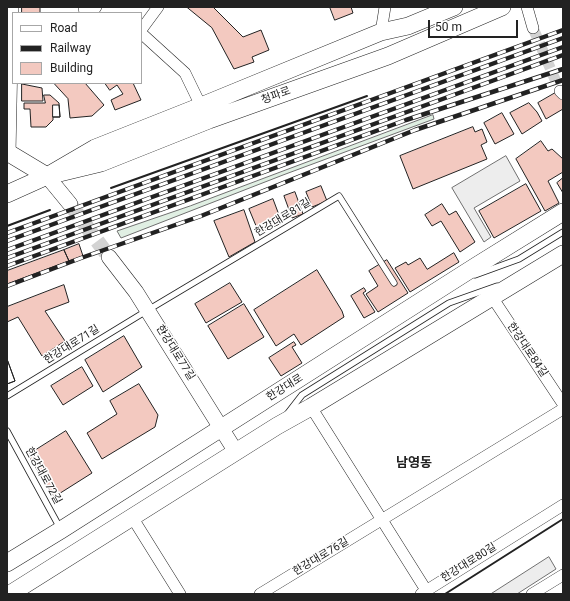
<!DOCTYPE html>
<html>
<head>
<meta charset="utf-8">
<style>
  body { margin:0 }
  #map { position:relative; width:570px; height:601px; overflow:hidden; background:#fff; font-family:Roboto,sans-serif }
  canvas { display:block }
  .frame { position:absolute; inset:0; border:8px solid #222; pointer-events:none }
  .legend { position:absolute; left:12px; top:12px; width:130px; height:72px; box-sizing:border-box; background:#fff; border:1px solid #a7a7a7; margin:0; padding:5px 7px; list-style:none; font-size:12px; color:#222 }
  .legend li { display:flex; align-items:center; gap:8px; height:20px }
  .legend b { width:20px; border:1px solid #a7a7a7 }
  .scale { position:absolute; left:428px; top:20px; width:90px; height:18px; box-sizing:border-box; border:2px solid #222; border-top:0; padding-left:5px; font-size:12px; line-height:14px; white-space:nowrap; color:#222; -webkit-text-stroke:3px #fff; paint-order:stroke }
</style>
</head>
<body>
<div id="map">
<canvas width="570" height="601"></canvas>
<div class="frame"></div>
<ul class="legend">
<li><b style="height:5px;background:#fff"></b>Road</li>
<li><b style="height:5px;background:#222"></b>Railway</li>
<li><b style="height:11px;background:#f3c9c0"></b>Building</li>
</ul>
<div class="scale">50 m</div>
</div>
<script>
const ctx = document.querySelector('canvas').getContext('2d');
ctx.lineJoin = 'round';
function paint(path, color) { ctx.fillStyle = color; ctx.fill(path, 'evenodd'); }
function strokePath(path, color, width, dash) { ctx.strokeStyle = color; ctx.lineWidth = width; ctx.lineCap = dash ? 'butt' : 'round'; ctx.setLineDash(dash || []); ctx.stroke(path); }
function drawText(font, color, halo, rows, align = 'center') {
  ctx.font = font + ' Roboto,"Noto Sans KR",sans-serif'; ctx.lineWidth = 3; ctx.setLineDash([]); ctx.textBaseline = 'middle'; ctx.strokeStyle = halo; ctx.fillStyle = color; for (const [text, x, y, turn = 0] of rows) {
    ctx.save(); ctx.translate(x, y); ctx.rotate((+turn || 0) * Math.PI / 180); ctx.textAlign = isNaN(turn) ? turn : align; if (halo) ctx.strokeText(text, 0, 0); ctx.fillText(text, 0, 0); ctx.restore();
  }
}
const green = new Path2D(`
  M433 115 434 119 283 175 121 238 117 231 190 206Z`);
paint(green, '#e0efe3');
strokePath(green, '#6f6f6f', 1);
const parking = new Path2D(`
  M506 156 520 181 474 208 491 237 484 242 452 188Z
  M549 557 556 569 517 594H491Z`);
paint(parking, '#ededed');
strokePath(parking, '#6f6f6f', 1);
const building = new Path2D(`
  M22 7H40V13H22Z
  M187 7H213L243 37 261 30 269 50 252 57 254 62 234 69 212 28Z
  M330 7H351L353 13 335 20Z
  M54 83H85L104 105 92 116 70 118 68 99Z
  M105 83H133L141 100 115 110 111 100 123 94 117 85 110 90Z
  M22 84 42 88 43 101H22Z
  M557 92 563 98V109L546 119 538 103Z
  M44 95H50L59 103 60 117H53V120L46 127H31L30 109H24V103H45Z
  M529 103 537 112 542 121 522 134 510 113Z
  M53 105H59L60 117H53Z
  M502 113 514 134 495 144 484 123Z
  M473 127 475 132 482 129 487 142 481 145 487 159 413 189 400 156Z
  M541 141 548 151 552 149 563 159V172L548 181 559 203 545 211 516 159Z
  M563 178V193L557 183Z
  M526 184 541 211 494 238 479 211Z
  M321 186 327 201 312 207 306 192Z
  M295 192 303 214 292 218 284 196Z
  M273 199 282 223 259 233 249 209Z
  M442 204 449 215 456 211 475 242 460 252 441 221 432 226 425 215Z
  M244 210 255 242 229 257 214 221Z
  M79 244 83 256 69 261 64 250Z
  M64 250 69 261 7 284V271Z
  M454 253 459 262 410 292 395 268 406 262 408 265 420 258 427 269Z
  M387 260 408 293 378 312 366 294 378 286 369 271Z
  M317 270 342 311 344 317 301 345 294 334 276 346 254 310Z
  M230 283 242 302 206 323 195 304Z
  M64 285 69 302 45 311 65 341 42 356 18 317 7 322V307Z
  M364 288 366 291 363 293 375 312 364 318 351 296Z
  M244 304 264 337 228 359 208 326Z
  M124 336 142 367 103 392 85 360Z
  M294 342 296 345 292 347 302 363 281 376 269 358Z
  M7 359 15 381 7 384Z
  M7 359 15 381 7 384Z
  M82 367 93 386 63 405 51 386Z
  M139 384 158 415 155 427 102 459 87 433 117 414 110 401Z
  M66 431 92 473 54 497 28 455Z`);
paint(building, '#f3c9c0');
strokePath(building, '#222', 1);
strokePath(new Path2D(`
  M533 28 560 91`), '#d3d3d3', 11, [11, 5.5]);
strokePath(new Path2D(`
  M70 204 109 257`), '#d3d3d3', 15, [15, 8]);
const service = new Path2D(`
  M475 275 519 259 563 232
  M7 396 148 310 339 196 394 283
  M288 413 302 395 449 303 497 286
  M7 431 60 528`);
const minor = new Path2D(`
  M84 7 85 13
  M527 7 533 28
  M92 13 96 7
  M141 30 158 7
  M381 32 385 7
  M141 33 185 73 201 106
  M560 91 563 94
  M10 154 13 7
  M492 297 563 404
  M311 407 426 590
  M132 517 180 594
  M260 594 563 409
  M421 594 563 505
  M532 594 563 575`);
const secondary = new Path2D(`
  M47 176 70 204
  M109 257 136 292 236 452`);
const primary = new Path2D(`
  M7 152 47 176
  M47 176 101 163 209 120 388 56 502 7
  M7 194 47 176 95 148 201 106 381 32 408 26 454 7
  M7 563 61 530 476 266 563 212
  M10 594 277 426 311 407 563 254`);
strokePath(service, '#222', 7);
strokePath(minor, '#222', 12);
strokePath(secondary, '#222', 16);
strokePath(primary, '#222', 18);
strokePath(service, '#fff', 5.5);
strokePath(minor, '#fff', 11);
strokePath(secondary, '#fff', 15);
strokePath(primary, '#fff', 17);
const rail = new Path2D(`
  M7 233 563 30
  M7 241 563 38
  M7 250 563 47
  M7 258 563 55
  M7 266 406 120 563 69
  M7 286 81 258 201 216 415 130 563 80`);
strokePath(rail, '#222', 4.5);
strokePath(rail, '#fff', 3, [9]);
strokePath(new Path2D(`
  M111 188 367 96
  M7 226 50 210
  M445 594 563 519`), '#222', 2);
drawText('11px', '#222', '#fff', [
  ["청파로",276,96,-20],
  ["한강대로81길",283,218,-31],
  ["한강대로71길",72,345,-32],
  ["한강대로84길",527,350,56],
  ["한강대로77길",175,353,58],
  ["한강대로",285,388,-32],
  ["한강대로72길",43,476,61],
  ["한강대로76길",321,557,-31],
  ["한강대로80길",469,563,-32]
]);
drawText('bold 13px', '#222', '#fff', [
  ["남영동",414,464]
]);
</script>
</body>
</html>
